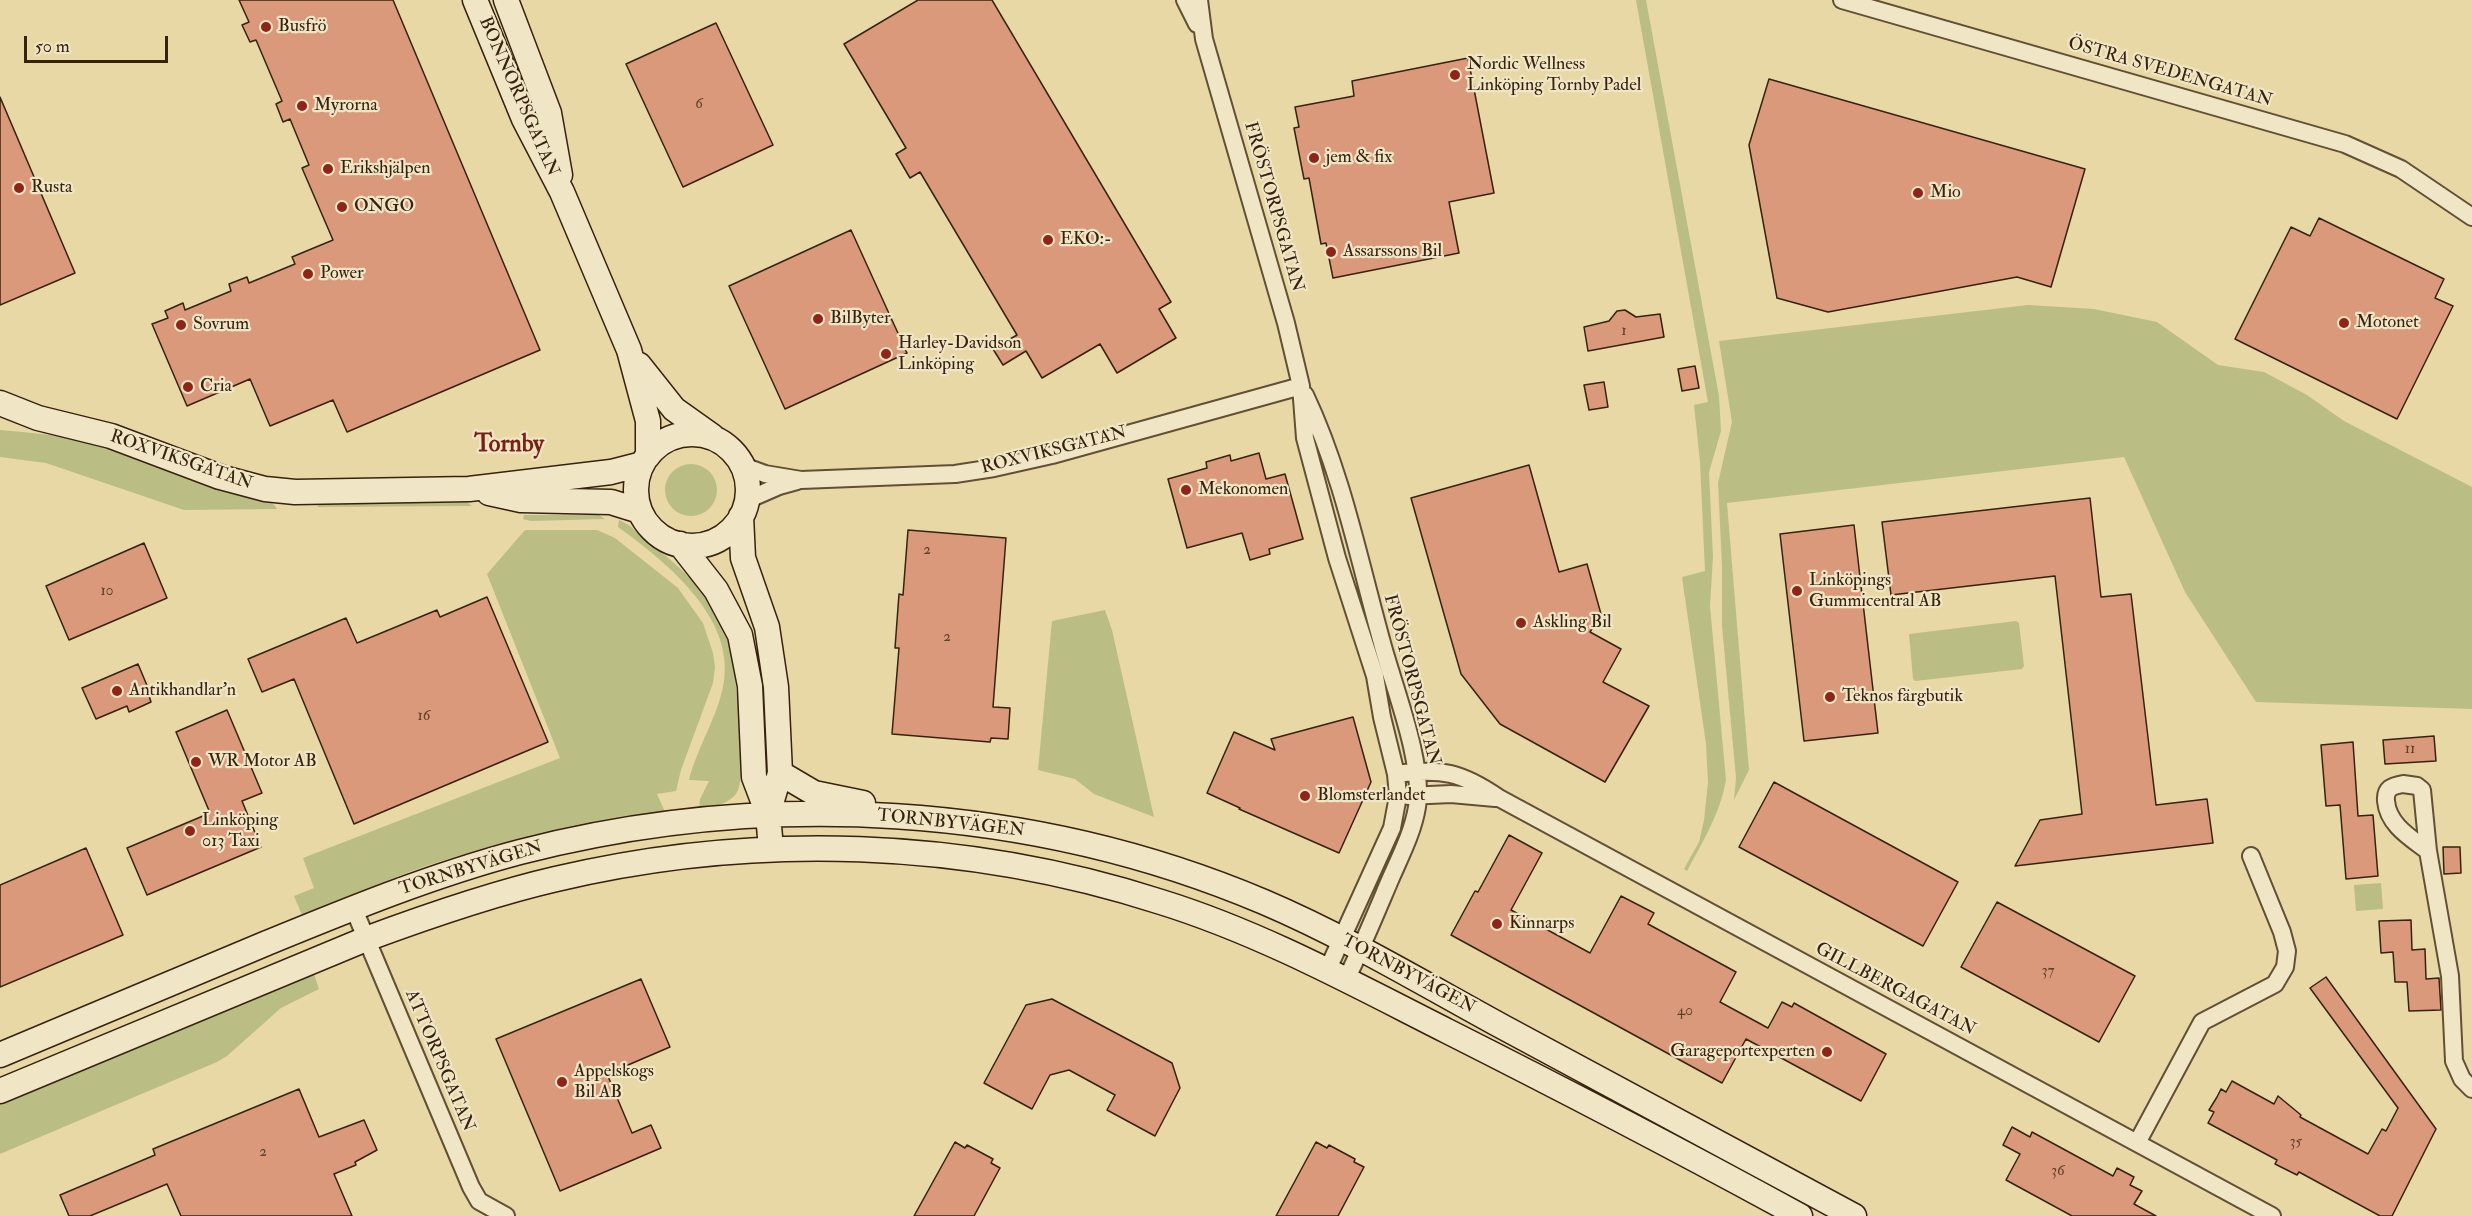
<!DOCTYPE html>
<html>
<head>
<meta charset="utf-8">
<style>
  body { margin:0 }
  #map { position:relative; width:2472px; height:1216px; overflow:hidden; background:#e8d8a6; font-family:"IM FELL Double Pica",serif }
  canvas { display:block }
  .scale { position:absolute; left:24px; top:36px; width:144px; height:27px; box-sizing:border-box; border:3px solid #36220f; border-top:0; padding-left:8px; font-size:18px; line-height:21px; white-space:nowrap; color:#36220f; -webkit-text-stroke:4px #f0e6c5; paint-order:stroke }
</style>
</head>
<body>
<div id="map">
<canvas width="2472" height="1216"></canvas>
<div class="scale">50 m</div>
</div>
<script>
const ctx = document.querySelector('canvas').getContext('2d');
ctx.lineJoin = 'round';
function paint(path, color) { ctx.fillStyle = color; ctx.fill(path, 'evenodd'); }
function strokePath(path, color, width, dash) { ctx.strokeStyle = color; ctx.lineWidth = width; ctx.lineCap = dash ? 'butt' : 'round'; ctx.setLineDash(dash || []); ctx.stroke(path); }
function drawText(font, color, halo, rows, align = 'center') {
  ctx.font = font + ' "IM FELL Double Pica",serif'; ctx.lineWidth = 4.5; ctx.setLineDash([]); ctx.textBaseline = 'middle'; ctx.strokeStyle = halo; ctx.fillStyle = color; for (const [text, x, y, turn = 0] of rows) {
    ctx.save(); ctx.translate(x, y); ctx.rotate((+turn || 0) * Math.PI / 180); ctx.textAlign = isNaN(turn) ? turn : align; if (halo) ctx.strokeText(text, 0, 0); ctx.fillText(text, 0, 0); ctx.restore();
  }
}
paint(new Path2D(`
  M1636 0H1646L1719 396 1721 431 1709 472 1713 557 1710 606 1726 780C1720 814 1703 841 1687 871L1684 869 1699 842 1704 820 1708 782 1706 744 1682 577 1705 571 1700 462 1694 405 1708 402Z
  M2028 305 2094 309 2157 322 2218 365 2264 372 2307 395 2344 421 2472 487V709L2256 702 2185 592 2124 457 1727 503 1749 770 1734 800 1736 778 1722 626V565L1718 483 1732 422 1719 341Z
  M0 430C23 432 46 434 69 438 127 451 179 478 236 494 248 497 271 496 277 509L184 510 46 463 0 457Z
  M665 490a26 26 0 1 1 52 0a26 26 0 1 1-52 0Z
  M455 501 467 502 472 506 317 507 321 503Z
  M524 515H599L605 519 531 521 523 519Z
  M619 520 629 525C657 550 690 572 711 603 720 615 725 631 729 645 735 670 750 776 736 794 726 806 712 806 699 809L700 799 709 781 689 780C697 747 719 715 724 681 734 616 665 561 618 527Z
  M525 530H597L615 538 678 588 703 623 713 653 715 667 713 683 681 770 676 791 657 794 665 812C585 825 506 840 429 865 386 880 344 898 302 915L294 896 314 888 303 858 560 758 487 574Z
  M1105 610 1112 630 1154 817 1094 794 1075 779 1038 770 1052 621Z
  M2016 621 2019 623 2024 666 2022 669 1915 681 1913 679 1909 634Z
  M2381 883 2383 909 2356 911 2354 885Z
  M313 971 319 989 281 1008 227 1056 217 1062 0 1154V1103Z`), '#babe84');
const building = new Path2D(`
  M239 0H393L540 350 347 432 333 400 270 426 250 379 187 406 152 324 168 318 165 311 183 303 185 310 231 291 229 284 247 277 249 283 295 264 292 257 333 240 302 168 309 165 290 119 283 122 276 104 282 101 256 40 250 42 242 25 249 22Z
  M918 0H992L1171 302 1159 309 1176 338 1117 373 1100 344 1042 378 1026 351 1003 365 993 349 1017 335 920 172 910 178 896 154 906 148 844 44Z
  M716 23 773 145 683 187 626 64Z
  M1468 58 1494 193 1449 202 1459 253 1333 278 1326 243 1321 244 1309 178 1304 179 1294 128 1299 127 1295 107 1354 96 1352 81Z
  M1769 79 2085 169 2051 287 2017 277 1828 312 1777 298 1749 145Z
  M0 97 75 273 0 305Z
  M2319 218 2444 279 2435 298 2453 306 2397 419 2235 339 2291 227 2310 236Z
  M851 230 907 353 785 409 729 286Z
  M1625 310 1636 317 1660 314 1664 337 1588 351 1584 327 1609 321 1617 311Z
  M1695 366 1699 388 1682 391 1678 369Z
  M1604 382 1608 407 1589 410 1584 385Z
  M1259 453 1266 479 1285 474 1303 539 1269 549 1270 554 1250 560 1242 533 1187 548 1168 479 1207 468 1206 462 1230 455 1231 461Z
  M1529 465 1559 572 1587 564 1601 614 1590 632 1621 649 1603 682 1649 706 1605 782 1500 724 1461 674 1411 498Z
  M2090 498 2101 597 2131 594 2156 805 2207 799 2213 843 2015 866 2040 820 2082 814 2055 576 1891 595 1882 522Z
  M1854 525 1878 733 1804 741 1780 534Z
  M908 530 1006 538 993 707 1010 708 1008 739 991 738 990 742 892 734 899 648H895L899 594 903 595Z
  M144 543 167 598 69 640 46 586Z
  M487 597 548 742 354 824 294 679 262 692 248 659 346 618 357 643 437 610 440 617Z
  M138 664 151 695 149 696 151 702 129 712 127 706 96 719 82 688Z
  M227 710 262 793 242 801 261 847 147 895 127 848 210 813 176 732Z
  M1353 717 1371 782 1339 853 1239 809 1240 808 1207 793 1234 732 1275 750 1271 739Z
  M2434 736 2436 761 2385 764 2383 740Z
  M2353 742 2358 816 2373 815 2378 876 2346 879 2340 805 2326 806 2321 745Z
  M1774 782 1958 882 1923 946 1739 847Z
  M1509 835 1542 853 1511 910 1590 953 1621 896 1654 913 1648 924 1736 972 1720 1002 1768 1028 1782 1002 1792 1007 1794 1003 1886 1054 1861 1101 1746 1039 1722 1083 1451 935 1475 891 1478 892Z
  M2443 847H2460L2461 873 2444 874Z
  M86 848 123 935 0 987V885Z
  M1997 902 2135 976 2099 1042 1961 967Z
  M2411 920 2412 950 2425 949 2426 979 2439 978 2441 1010 2409 1011 2407 982H2395L2393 952 2381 953 2379 921Z
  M2326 977 2436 1129 2392 1216H2380L2299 1172 2297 1175 2275 1164 2277 1160 2208 1123 2214 1112 2209 1110 2217 1097 2221 1089 2226 1092 2232 1081 2274 1104 2278 1096 2301 1115 2300 1117 2368 1154 2382 1129 2386 1131 2398 1108 2310 988Z
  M641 979 670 1047 607 1074 632 1133 651 1125 661 1148 560 1191 496 1039Z
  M1052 999 1172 1063 1180 1088 1155 1136 1107 1110 1115 1095 1069 1070 1050 1075 1032 1109 984 1083 1026 1005Z
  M299 1089 319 1137 364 1120 377 1150 355 1162 356 1165 334 1174 352 1216H181L167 1184 90 1216H69L60 1195 155 1155 153 1149Z
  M2012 1127 2030 1137 2032 1132 2113 1176 2117 1168 2134 1177 2130 1185 2142 1191 2134 1204 2156 1216H2072L2006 1180 2020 1154 2003 1145Z
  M955 1142 965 1148 967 1145 993 1159 991 1163 1000 1168 974 1216H914Z
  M1316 1142 1327 1148 1329 1145 1355 1159 1354 1162 1364 1167 1338 1216H1276Z`);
paint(building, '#da997a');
strokePath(building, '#36220f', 1.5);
const street = new Path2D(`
  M1185 0 1197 24
  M1199 0 1204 39 1286 323 1301 386 1305 438 1337 558 1375 676 1382 717 1396 774 1398 796 1392 828 1327 971
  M1842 0 2345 144 2401 169 2472 217
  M1305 395C1342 473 1359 560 1382 643 1394 688 1424 762 1417 807 1413 832 1400 857 1390 880 1376 913 1362 947 1346 980
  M743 466 765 474 801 480 955 474 994 468 1052 455 1301 386
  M747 500 779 486 797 481
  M1396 774C1442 768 1461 772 1499 798L2272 1216
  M2403 784 2417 786 2422 790 2428 851C2411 838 2388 825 2386 801 2385 788 2392 786 2403 784Z
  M1408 796 1451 794 1495 798
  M2428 851 2450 976 2454 1061 2462 1079 2472 1089
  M353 907 471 1187 479 1201 506 1216
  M2137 1143 2202 1022 2275 984 2285 967 2287 951 2282 932 2251 856`);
const secondary = new Path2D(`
  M475 0 524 119 562 192 629 350 648 421V456
  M506 0 549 113 560 175
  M639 365 674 409 712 436
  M0 403 38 418 111 436 220 477 265 489 295 492 469 489 611 472 642 464
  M636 490a56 56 0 1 1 112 0a56 56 0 1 1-112 0Z
  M489 493 521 500 611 502 640 511
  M741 516 743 558 767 627 776 687 780 773 768 814
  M680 544 716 590 740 635 750 686 754 777 768 814 771 849
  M780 773 814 793 863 803
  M0 1055C89 1017 178 980 267 943 350 909 433 875 520 852 765 789 1030 803 1264 902 1346 937 1424 984 1503 1027 1620 1090 1737 1153 1854 1216
  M0 1091 366 939C428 916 491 894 556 879 755 832 966 839 1161 902 1261 933 1354 984 1447 1031 1566 1091 1683 1152 1800 1216`);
strokePath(street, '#625035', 20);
strokePath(secondary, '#36220f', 27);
strokePath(street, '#f0e6c5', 16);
strokePath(secondary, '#f0e6c5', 24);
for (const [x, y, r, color] of [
  [266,27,6,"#8f2418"],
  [1455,75,6,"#8f2418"],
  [302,106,6,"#8f2418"],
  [1314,158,6,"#8f2418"],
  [328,169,6,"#8f2418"],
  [19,188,6,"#8f2418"],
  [1918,193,6,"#8f2418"],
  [342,207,6,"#8f2418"],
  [1048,240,6,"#8f2418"],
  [1331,252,6,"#8f2418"],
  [308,274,6,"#8f2418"],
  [818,319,6,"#8f2418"],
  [2344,323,6,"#8f2418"],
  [181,325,6,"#8f2418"],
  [886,354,6,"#8f2418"],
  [188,387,6,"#8f2418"],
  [1186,490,6,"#8f2418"],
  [1797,591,6,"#8f2418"],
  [1521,623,6,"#8f2418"],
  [117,691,6,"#8f2418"],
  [1830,697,6,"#8f2418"],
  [196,762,6,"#8f2418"],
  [1305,796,6,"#8f2418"],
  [190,831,6,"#8f2418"],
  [1497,924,6,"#8f2418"],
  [1827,1052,6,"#8f2418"],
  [562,1082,6,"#8f2418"]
]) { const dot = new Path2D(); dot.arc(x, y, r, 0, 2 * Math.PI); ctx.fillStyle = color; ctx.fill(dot); strokePath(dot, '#f0e6c5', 2); }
drawText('15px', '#5f402a', null, [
  ["6",699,105],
  ["1",1624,332],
  ["2",927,551],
  ["10",107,592],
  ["2",947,638],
  ["16",424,717],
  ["11",2410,750],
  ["37",2048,972],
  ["40",1685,1012],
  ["35",2296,1143],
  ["2",263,1153],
  ["36",2058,1172]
]);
drawText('18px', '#36220f', '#f0e6c5', [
  ["Busfrö",278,27],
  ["Nordic Wellness",1467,65],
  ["Linköping Tornby Padel",1467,86],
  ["Myrorna",314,106],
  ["jem & fix",1326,158],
  ["Erikshjälpen",340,169],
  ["Rusta",31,188],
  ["Mio",1930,193],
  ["ONGO",354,207],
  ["EKO:-",1060,240],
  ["Assarssons Bil",1343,252],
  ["Power",320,274],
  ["BilByter",830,319],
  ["Motonet",2356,323],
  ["Sovrum",193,325],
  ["Harley-Davidson",898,344],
  ["Linköping",898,365],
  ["Cria",200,387],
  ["Mekonomen",1198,490],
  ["Linköpings",1809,581],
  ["Gummicentral AB",1809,602],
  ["Askling Bil",1533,623],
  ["Antikhandlar'n",129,691],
  ["Teknos färgbutik",1842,697],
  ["WR Motor AB",208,762],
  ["Blomsterlandet",1317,796],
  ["Linköping",202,821],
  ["013 Taxi",202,842],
  ["Kinnarps",1509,924],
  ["Garageportexperten",1815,1052,"right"],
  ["Appelskogs",574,1072],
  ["Bil AB",574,1093]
], 'left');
drawText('18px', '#36220f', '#f0e6c5', [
  ["ÖSTRA SVEDENGATAN",2170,73,16],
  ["BONNORPSGATAN",518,97,66],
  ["FRÖSTORPSGATAN",1273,207,74],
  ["ROXVIKSGATAN",1054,451,-14],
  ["ROXVIKSGATAN",181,461,19],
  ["FRÖSTORPSGATAN",1411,680,75],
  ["TORNBYVÄGEN",951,824,6],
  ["TORNBYVÄGEN",471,869,-17],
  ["TORNBYVÄGEN",1408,975,28],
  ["GILLBERGAGATAN",1895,990,28],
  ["ATTORPSGATAN",439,1061,67]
]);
drawText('bold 24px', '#7a1f14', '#f0e6c5', [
  ["Tornby",509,446]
]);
</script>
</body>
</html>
